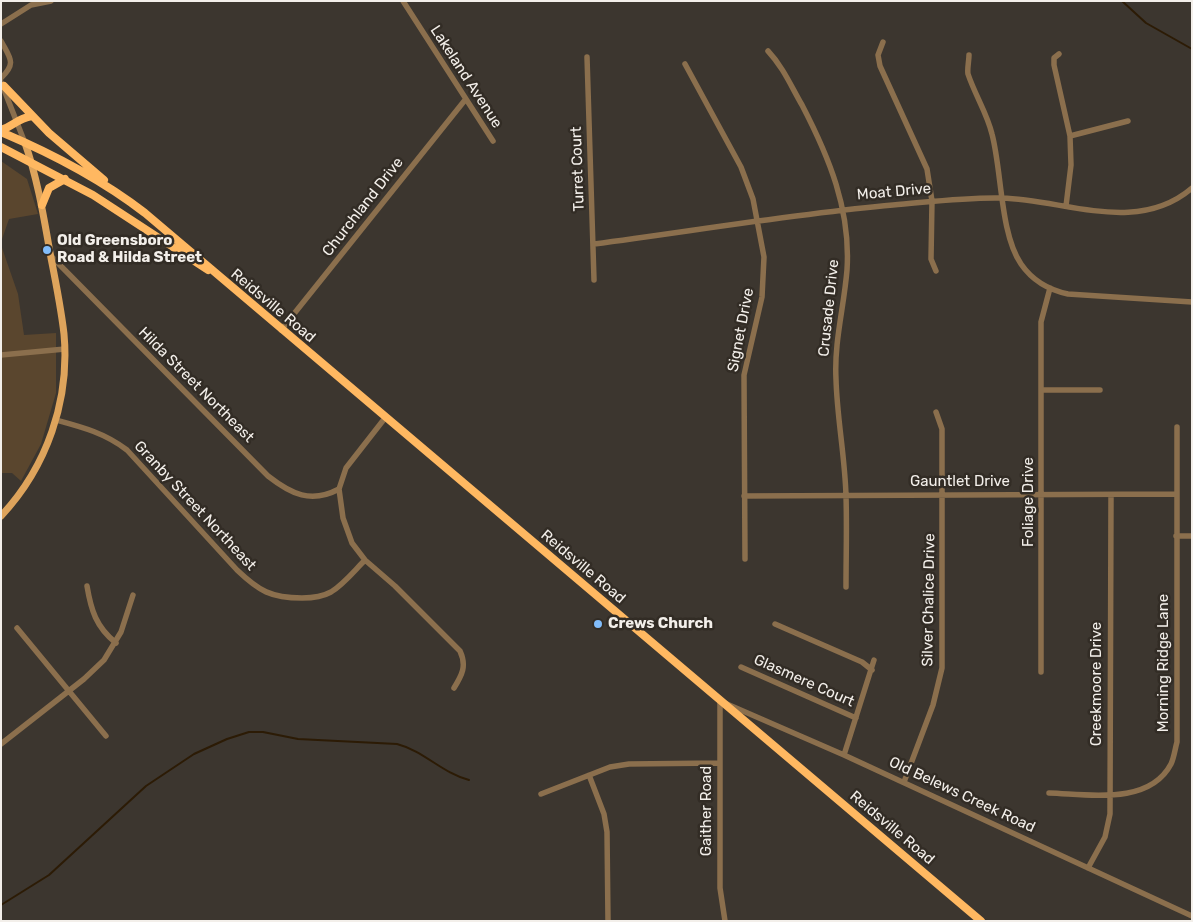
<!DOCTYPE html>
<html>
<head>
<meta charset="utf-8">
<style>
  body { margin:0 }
  #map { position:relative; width:1193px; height:922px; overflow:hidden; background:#3c362f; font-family:Rubik,sans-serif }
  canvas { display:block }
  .frame { position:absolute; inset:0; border:2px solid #f3efea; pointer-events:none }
</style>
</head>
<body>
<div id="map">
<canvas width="1193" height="922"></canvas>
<div class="frame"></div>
</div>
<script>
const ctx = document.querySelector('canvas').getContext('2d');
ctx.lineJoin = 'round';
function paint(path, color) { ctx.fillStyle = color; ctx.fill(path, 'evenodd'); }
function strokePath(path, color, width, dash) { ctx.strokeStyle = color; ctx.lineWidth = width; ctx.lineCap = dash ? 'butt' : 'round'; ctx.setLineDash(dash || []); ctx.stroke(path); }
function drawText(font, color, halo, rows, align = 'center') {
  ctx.font = font + ' Rubik,sans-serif'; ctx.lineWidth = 5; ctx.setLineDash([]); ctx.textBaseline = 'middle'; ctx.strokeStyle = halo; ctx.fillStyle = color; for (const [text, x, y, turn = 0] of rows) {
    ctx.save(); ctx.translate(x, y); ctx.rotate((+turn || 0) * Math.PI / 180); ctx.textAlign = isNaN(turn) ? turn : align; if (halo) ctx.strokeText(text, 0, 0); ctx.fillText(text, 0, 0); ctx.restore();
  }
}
paint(new Path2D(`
  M1 161 27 179 38 214 9 219 1 242Z
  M1 245 18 294 24 335 56 333V393L41 444 21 481 12 473H1Z`), '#5a462e');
strokePath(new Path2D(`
  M1122 1 1146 23 1192 49
  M1 905 49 875 146 786 194 754 227 739 249 732H263L298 739 397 744C424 751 442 773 469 780`), '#2c1b05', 2);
strokePath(new Path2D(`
  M403 1 493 141
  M1 24 31 5 51 1
  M1 41C10 58 17 63 1 78
  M883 42 878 55 880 66 927 169 932 201 931 259 936 271
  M768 51C783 67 791 86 802 105 829 157 851 210 847 270 844 307 834 342 836 379 837 418 845 457 846 496 847 526 846 557 846 587
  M1059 54 1054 58V65L1070 136 1071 165 1066 206
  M969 55C969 61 967 69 968 74 975 95 987 113 992 134 1002 172 1000 233 1021 264 1032 280 1049 290 1068 294L1192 302
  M587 57 594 280
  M685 64 741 167 753 199 764 257 762 297 744 375 745 559
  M1 82 25 143
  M1070 136 1128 121
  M594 244C693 231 793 214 893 205 929 202 966 197 1002 198 1066 200 1137 235 1192 188
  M51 256 268 476C291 494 311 504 339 489
  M281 330 465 100
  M1 355 65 349
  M1042 390H1100
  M385 418 346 468 339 489 343 518 352 543 365 560 395 586 460 651C467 666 462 675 454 688
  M56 420C82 427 105 433 127 450L237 570C259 591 271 598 302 598 312 598 322 597 331 592 344 584 354 571 365 560
  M744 496 1176 494
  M1176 536H1192
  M87 586C91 610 96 627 116 643
  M775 624 862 662 872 670
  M17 628 106 736
  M741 667 856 718
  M1041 672V322L1050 288
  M1 744 84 679 104 660 121 632 133 595
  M844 755 874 660
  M589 775 604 814 607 832 608 921
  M904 782 933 705 942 668V429L936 412
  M1049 793C1087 794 1149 806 1171 764 1174 758 1175 749 1177 742V427
  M541 794 610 767 629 764 719 763
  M1088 868 1105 837 1110 814 1111 495
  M725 921 720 888V701L844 755 1192 916`), '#8b6f4d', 5.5);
strokePath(new Path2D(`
  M1 516C47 467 70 400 64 334 61 308 56 283 51 258 44 219 38 180 25 143`), '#dea45c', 7);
strokePath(new Path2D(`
  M4 86 49 133 104 180
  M1 130C14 126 16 119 32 116
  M1 132C53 154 101 179 145 213L981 921
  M1 147 93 195 208 270
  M42 205 49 188 65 179`), '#ffb861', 8);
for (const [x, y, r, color] of [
  [47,250,5,"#81bcfa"],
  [598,624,5,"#81bcfa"]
]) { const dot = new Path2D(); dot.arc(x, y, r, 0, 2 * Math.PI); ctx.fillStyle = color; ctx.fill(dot); strokePath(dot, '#322c25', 2); }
drawText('15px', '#f3efea', '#322c25', [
  ["Lakeland Avenue",466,77,57],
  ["Turret Court",578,169,-92],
  ["Moat Drive",894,192,-5],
  ["Churchland Drive",363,207,-52],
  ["Reidsville Road",273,306,40],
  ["Crusade Drive",829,308,-84],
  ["Signet Drive",741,330,-79],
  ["Hilda Street Northeast",196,385,45],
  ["Gauntlet Drive",960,482],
  ["Foliage Drive",1029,502,-90],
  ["Granby Street Northeast",195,506,47],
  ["Reidsville Road",583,567,40],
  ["Silver Chalice Drive",929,600,-89],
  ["Morning Ridge Lane",1164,663,-90],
  ["Glasmere Court",804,681,24],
  ["Creekmoore Drive",1097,684,-90],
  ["Old Belews Creek Road",962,795,25],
  ["Gaither Road",707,811,-90],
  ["Reidsville Road",892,828,40]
]);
drawText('bold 15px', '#f3efea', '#322c25', [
  ["Old Greensboro",57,241],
  ["Road & Hilda Street",57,258],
  ["Crews Church",608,624]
], 'left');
</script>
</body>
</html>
